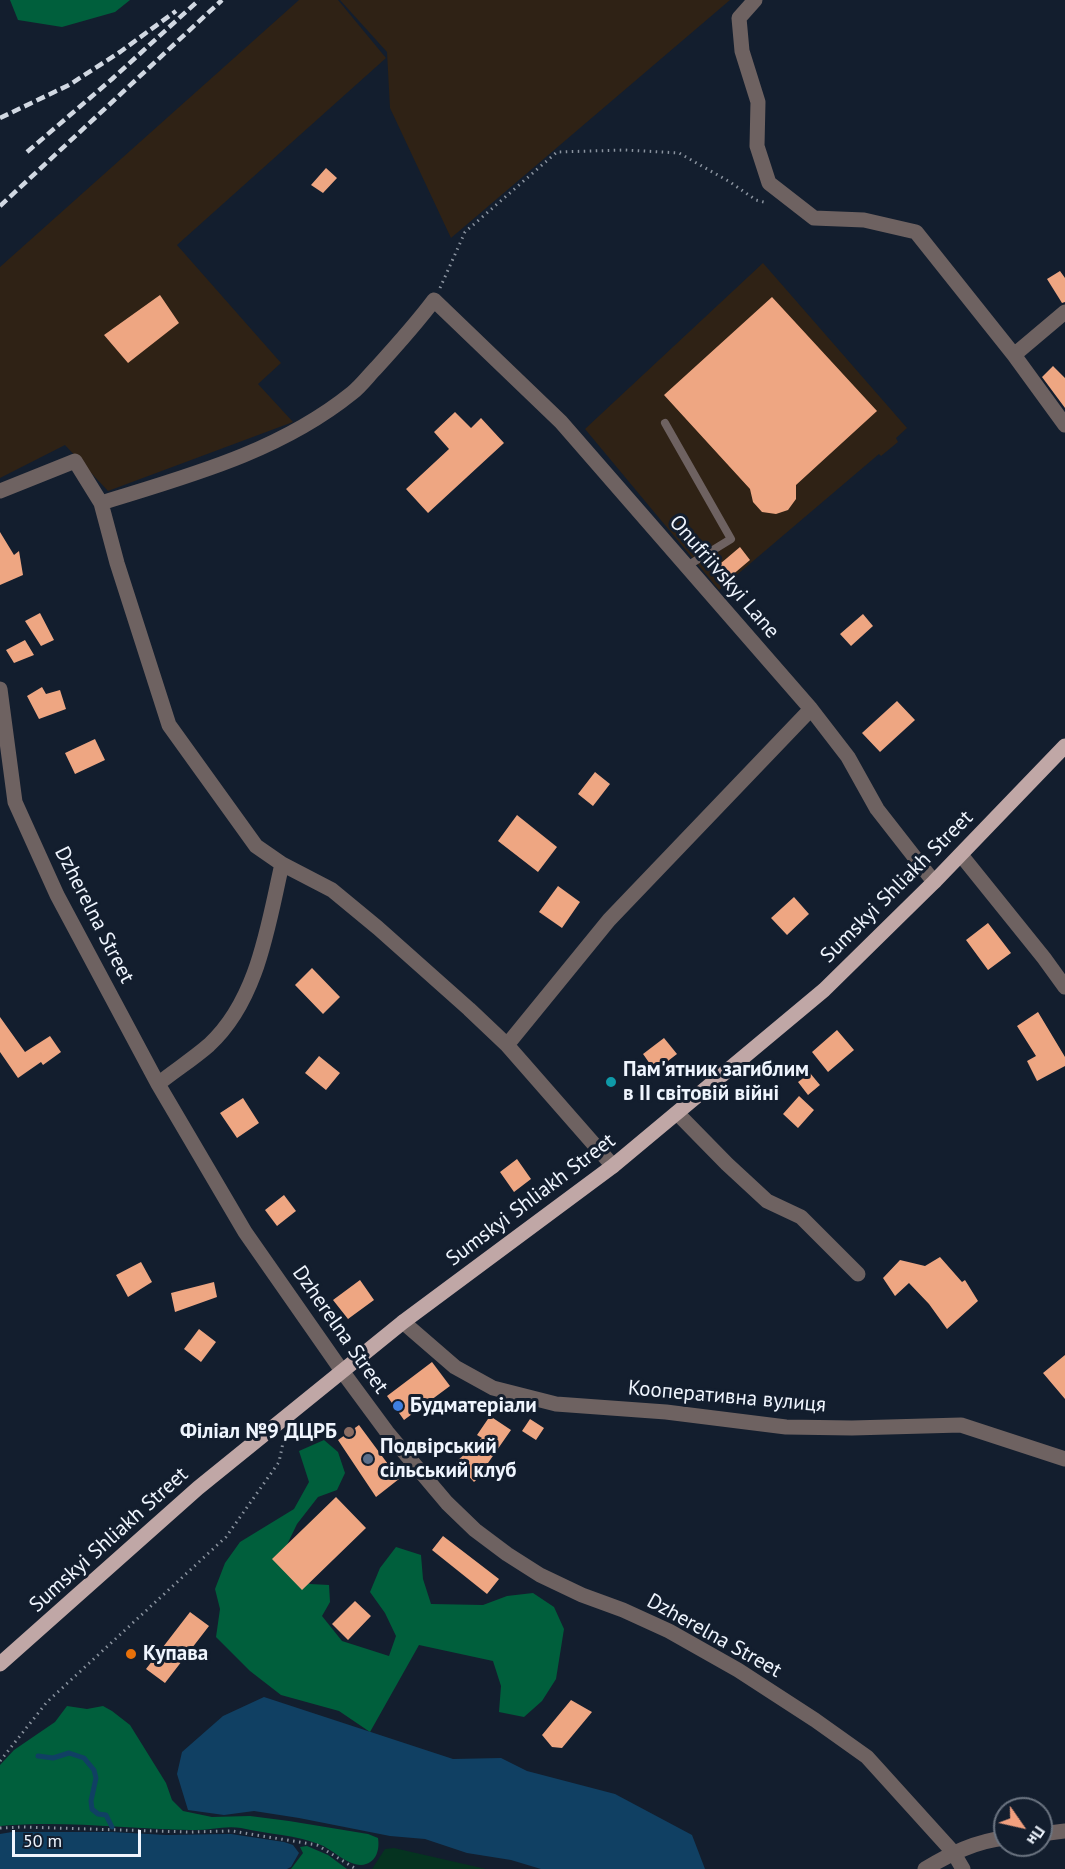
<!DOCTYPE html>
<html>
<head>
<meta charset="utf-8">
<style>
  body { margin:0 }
  #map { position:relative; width:1065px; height:1869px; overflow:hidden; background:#131e2e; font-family:"PT Sans",sans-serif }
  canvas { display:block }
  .north { position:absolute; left:993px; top:1797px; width:60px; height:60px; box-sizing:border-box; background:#131e2e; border:2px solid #6b7481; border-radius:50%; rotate:124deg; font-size:16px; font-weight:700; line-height:24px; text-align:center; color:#eff5fe }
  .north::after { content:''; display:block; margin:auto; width:21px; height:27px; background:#f2a07f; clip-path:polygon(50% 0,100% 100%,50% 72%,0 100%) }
  .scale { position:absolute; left:12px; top:1830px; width:129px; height:27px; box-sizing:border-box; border:3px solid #eff5fe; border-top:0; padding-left:8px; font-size:18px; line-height:21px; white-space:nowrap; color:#eff5fe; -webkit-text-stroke:4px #131e2e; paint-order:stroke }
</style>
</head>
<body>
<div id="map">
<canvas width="1065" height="1869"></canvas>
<div class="north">Пн</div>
<div class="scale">50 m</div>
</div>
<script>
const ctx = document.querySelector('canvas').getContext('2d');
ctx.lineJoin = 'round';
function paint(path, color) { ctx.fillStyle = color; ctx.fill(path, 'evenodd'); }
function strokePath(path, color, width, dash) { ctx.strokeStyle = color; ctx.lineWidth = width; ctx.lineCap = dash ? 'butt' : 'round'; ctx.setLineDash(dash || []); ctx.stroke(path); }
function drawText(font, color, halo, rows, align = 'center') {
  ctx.font = font + ' "PT Sans",sans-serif'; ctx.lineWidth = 6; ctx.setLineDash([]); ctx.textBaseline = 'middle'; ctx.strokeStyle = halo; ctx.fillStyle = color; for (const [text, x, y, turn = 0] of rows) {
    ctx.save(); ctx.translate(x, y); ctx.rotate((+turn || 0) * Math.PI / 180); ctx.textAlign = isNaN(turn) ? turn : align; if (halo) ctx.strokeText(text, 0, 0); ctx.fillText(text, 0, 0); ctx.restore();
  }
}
paint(new Path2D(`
  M299 0H338L386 58 177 245 281 363 258 384 293 422 108 491 65 445 0 478V267Z
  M340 0H730L451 238 390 108 387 52Z
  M763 263 907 428 896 438 898 442 881 456 879 454 719 590 585 429Z`), '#2f2215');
paint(new Path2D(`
  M394 1848 486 1869H372L385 1849Z`), '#053320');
paint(new Path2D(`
  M10 0H130L115 12 62 27 18 20Z
  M324 1440 338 1452 345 1473 337 1490 318 1497 297 1524 283 1553 310 1584 329 1585 330 1602 322 1616 342 1641 389 1656 396 1636 385 1613 370 1592 380 1568 396 1547 421 1555 423 1579 431 1604 483 1605 507 1596 533 1593 554 1607 564 1629 556 1679 542 1701 524 1717 499 1712 501 1686 493 1661 419 1645 370 1732 339 1711 281 1695 250 1671 216 1637 220 1609 215 1589 225 1563 240 1542 294 1509 309 1482 299 1451Z
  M67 1706 87 1709 103 1706 112 1711 130 1725 166 1783 172 1800 183 1811 212 1817 250 1816 289 1821 368 1834 378 1838C380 1850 376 1864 361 1865 347 1865 333 1850 321 1845 298 1835 266 1834 241 1828 225 1825 207 1831 191 1830 128 1829 63 1820 0 1826V1765L14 1750 55 1722Z
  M307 1846 328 1855 347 1869H291L303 1853 300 1847Z`), '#005f3c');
paint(new Path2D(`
  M264 1697 453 1759 501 1758 527 1771 615 1794 692 1835 705 1869H541L511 1860 467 1853 425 1839 390 1836 299 1818 254 1811 224 1815 188 1810 177 1774 182 1752 223 1716Z
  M12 1832H112L166 1835 231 1834 284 1842 293 1845 299 1853 291 1867 287 1869H0V1834Z`), '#104063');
strokePath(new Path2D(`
  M38 1756 53 1758 69 1753 84 1758 94 1770 96 1778 91 1801 92 1809 98 1814 106 1815 112 1827`), '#104063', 5);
paint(new Path2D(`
  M326 168 337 178 323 193 311 185Z
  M1060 271 1065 278V302L1062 303 1047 279Z
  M160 295 179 323 128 363 104 335Z
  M772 297 877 411 796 485V499L788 510 776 514 762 512 753 502 750 489 664 395Z
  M1053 366 1065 378V408L1042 377Z
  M455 412 471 428 481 418 504 443 428 513 406 489 449 449 434 432Z
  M0 532 14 555 19 551 23 575 0 585Z
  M740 547 750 560 724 582 714 569Z
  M40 613 54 640 41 646 25 621Z
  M863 614 873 626 851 646 840 634Z
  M25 640 34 655 14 663 6 650Z
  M42 687 46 694 60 690 66 709 39 719 27 696Z
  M897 701 915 720 880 752 862 733Z
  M95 739 105 760 75 774 65 753Z
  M595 772 610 784 593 806 578 794Z
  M517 815 557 847 538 872 498 841Z
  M558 886 580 902 562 928 539 912Z
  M794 897 809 914 787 935 771 918Z
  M988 923 1011 953 988 970 966 940Z
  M312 968 340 997 323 1014 295 985Z
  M1038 1012 1065 1057V1066L1037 1081 1027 1061 1036 1056 1017 1026Z
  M0 1017 25 1052 50 1036 61 1052 43 1065 41 1062 18 1078 0 1052Z
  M837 1030 854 1050 828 1072 812 1052Z
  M664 1038 677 1054 655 1071 643 1054Z
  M319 1056 340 1073 326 1090 305 1073Z
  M810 1073 820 1085 808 1095 798 1082Z
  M799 1096 814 1110 798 1128 783 1114Z
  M243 1098 259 1123 237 1138 220 1113Z
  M517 1159 531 1179 514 1192 500 1172Z
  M284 1195 296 1211 277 1226 265 1210Z
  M940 1257 962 1282 965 1280 978 1301 947 1329 929 1304 909 1283 895 1296 883 1278 900 1260 925 1266Z
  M141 1262 152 1282 128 1297 116 1275Z
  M360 1280 374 1300 348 1319 333 1300Z
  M214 1282 217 1297 175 1312 171 1293Z
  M199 1329 216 1342 201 1362 184 1349Z
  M1065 1355V1399L1043 1373Z
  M432 1362 450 1386 404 1420 387 1396Z
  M490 1416 511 1430 488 1463 491 1466 474 1482 456 1462 482 1438 477 1435Z
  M530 1419 544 1428 536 1440 522 1431Z
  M359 1425 399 1479 376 1497 338 1440Z
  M336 1497 366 1528 302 1590 272 1559Z
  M443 1536 499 1579 487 1594 432 1550Z
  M355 1601 371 1616 348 1640 332 1624Z
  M190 1612 209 1626 165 1683 146 1669Z
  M571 1700 592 1712 562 1748 552 1747 542 1735Z`), '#eea682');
strokePath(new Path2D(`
  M440 288 465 232 557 152 625 150 679 153 730 182 756 200 767 203
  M0 1761 47 1702 226 1537 279 1462 284 1438
  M0 1828 22 1827 188 1832 232 1831 317 1845 356 1869`), '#8a939f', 3, [1.5, 4.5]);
strokePath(new Path2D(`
  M665 423 731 539 687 566`), '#6e6261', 8);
strokePath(new Path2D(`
  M755 0 739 18 742 51 758 102 757 146 769 183 814 218 864 220 916 232 1014 355
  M1065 312 1014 355 1065 425
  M0 491 75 461 101 503 117 563 169 725 256 846 282 864 332 890 378 928 469 1009 507 1045 613 1166
  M101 503C188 476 279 452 352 393 361 386 369 375 377 367 397 345 416 324 434 300L561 422 811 709 848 757 877 809 934 882
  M0 689 15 802 57 895 158 1084 245 1232 342 1371 387 1432 447 1503 475 1530 507 1554 540 1575 582 1595 623 1610 669 1631 738 1670 815 1720 867 1757 953 1852 963 1869
  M961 855 1044 958 1065 987
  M507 1045 609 920 811 709
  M158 1084C174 1071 193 1059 209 1045 258 1000 268 925 282 864
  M677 1113 727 1164 767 1201 801 1217 858 1274
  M403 1322 455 1367 493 1388 556 1404 666 1412 786 1427 852 1428 961 1425 1065 1459
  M1041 1834 1065 1831
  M925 1869C950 1854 976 1841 1005 1838`), '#6e6261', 15);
strokePath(new Path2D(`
  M0 1664 198 1488 403 1322 613 1166 824 990 934 882 1065 746`), '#c0a7a6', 15);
strokePath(new Path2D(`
  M0 118 69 85 120 52 176 11
  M27 152 112 79 199 0
  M0 206 222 0`), '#d1d8e2', 4.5, [9, 4.5]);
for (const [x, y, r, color] of [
  [611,1082,6,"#0f9aa8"],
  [398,1406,6,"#3f7fe0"],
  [349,1432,6,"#8d6e63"],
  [368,1459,6,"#5c6f8a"],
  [131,1654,6,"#e8710a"]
]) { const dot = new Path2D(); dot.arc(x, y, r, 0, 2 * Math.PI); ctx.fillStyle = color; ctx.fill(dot); strokePath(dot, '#131e2e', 2); }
drawText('21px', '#eff5fe', '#131e2e', [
  ["Onufriivskyi Lane",724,577,49],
  ["Sumskyi Shliakh Street",897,887,-45],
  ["Dzherelna Street",94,915,63],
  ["Sumskyi Shliakh Street",531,1200,-37],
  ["Dzherelna Street",340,1330,55],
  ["Кооперативна вулиця",727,1397,5],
  ["Sumskyi Shliakh Street",109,1540,-42],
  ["Dzherelna Street",714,1636,29]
]);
drawText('bold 21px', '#eff5fe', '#131e2e', [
  ["Пам'ятник загиблим",623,1070],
  ["в II світовій війні",623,1094],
  ["Будматеріали",410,1406],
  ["Філіал №9 ДЦРБ",337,1432,"right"],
  ["Подвірський",380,1447],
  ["сільський клуб",380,1471],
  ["Купава",143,1654]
], 'left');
</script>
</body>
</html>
